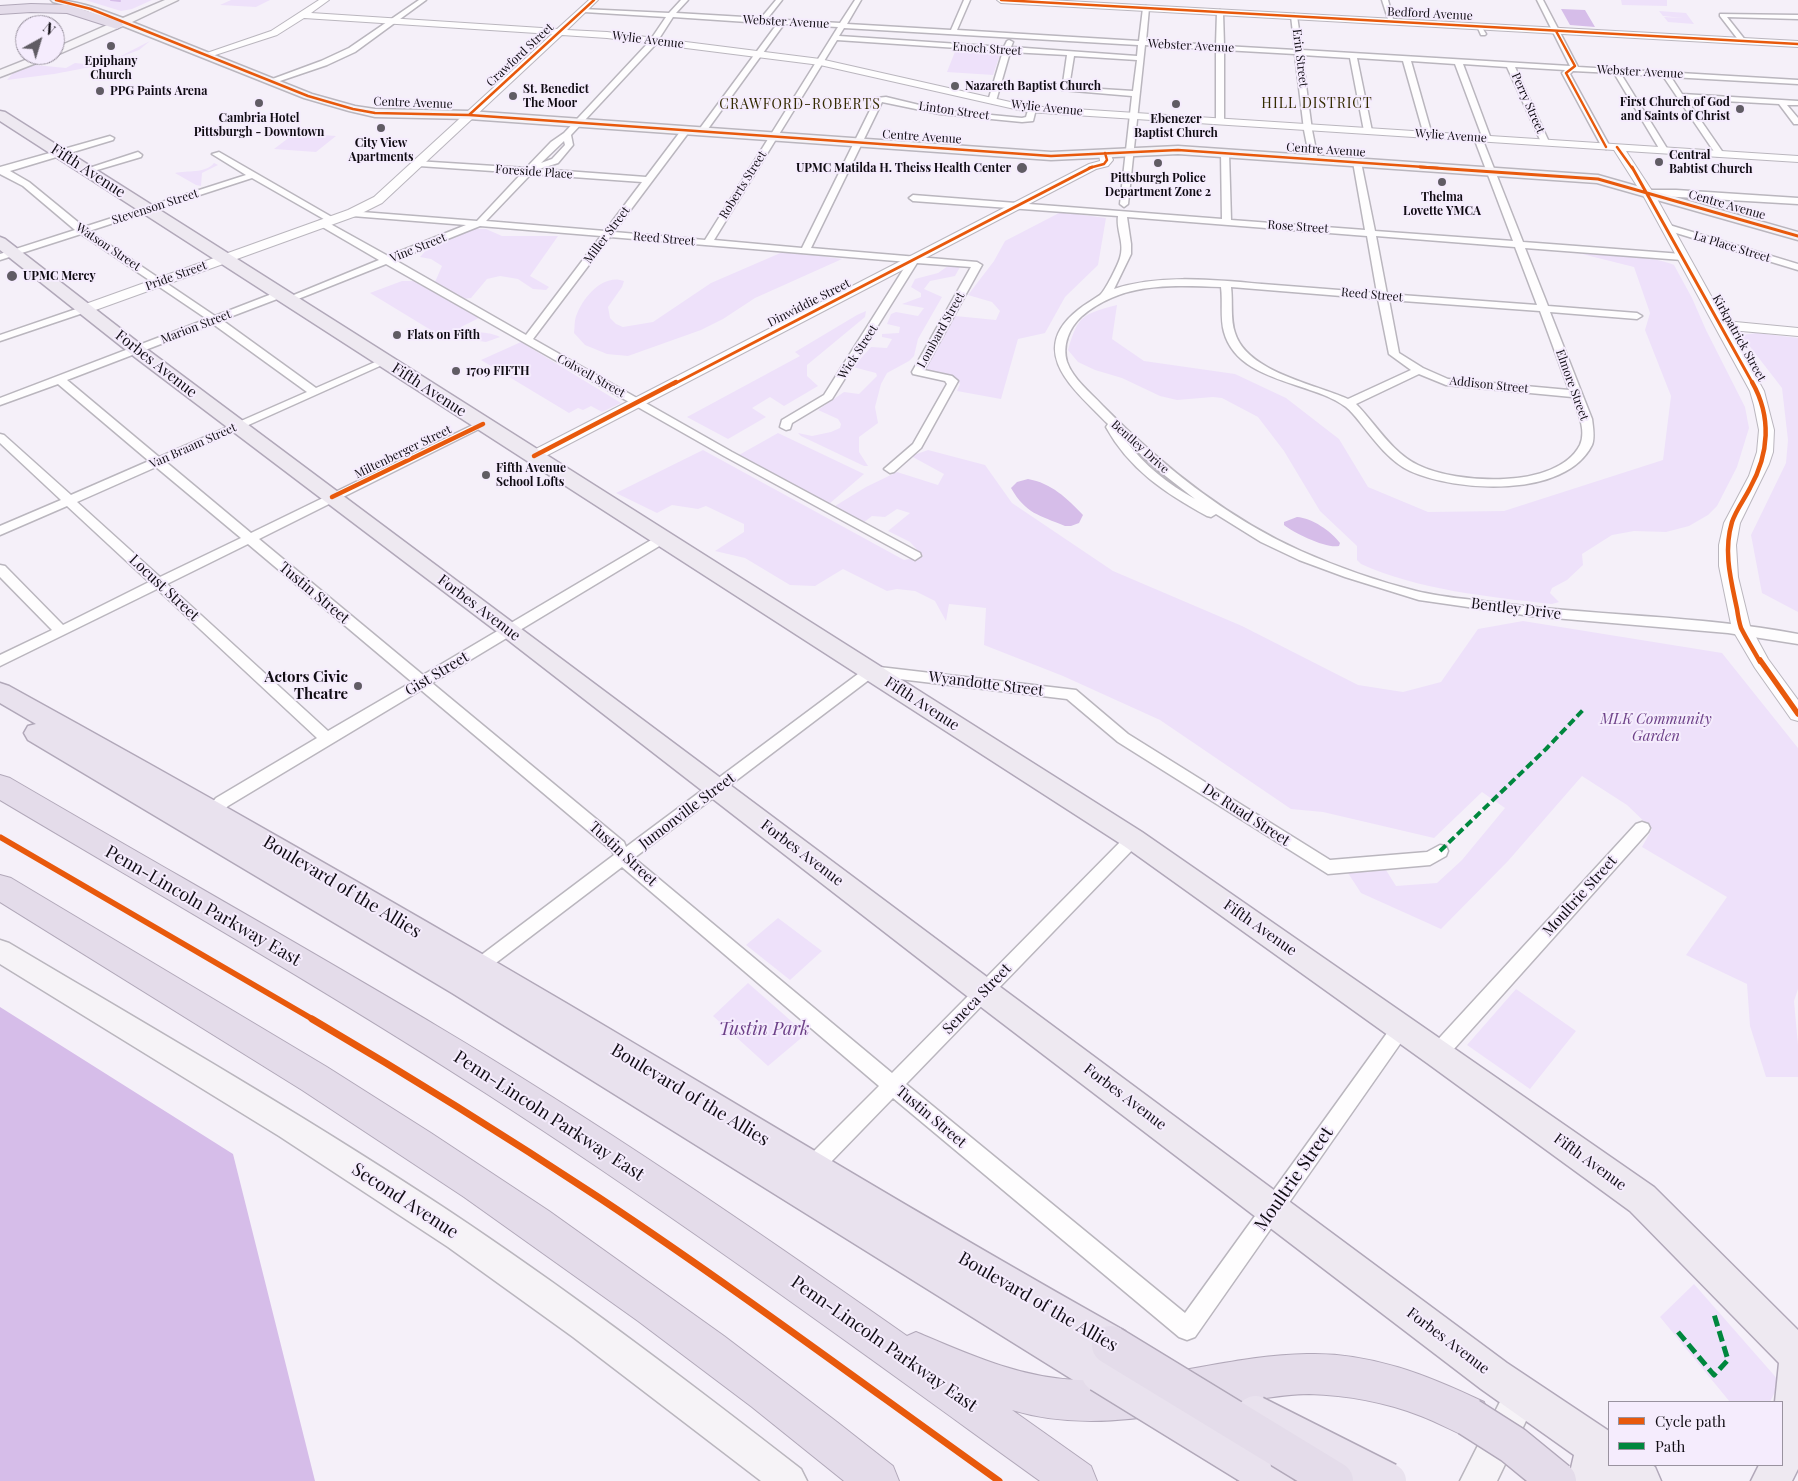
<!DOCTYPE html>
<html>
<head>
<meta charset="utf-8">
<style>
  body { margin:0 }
  #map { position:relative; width:1798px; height:1481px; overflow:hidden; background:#f5f0f9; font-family:"Playfair Display",serif }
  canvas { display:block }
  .legend { position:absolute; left:1608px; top:1401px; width:175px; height:65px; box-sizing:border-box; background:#f5ecfd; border:1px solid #99929f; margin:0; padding:6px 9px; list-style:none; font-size:15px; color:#100c13 }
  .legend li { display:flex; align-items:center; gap:10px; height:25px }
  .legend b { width:25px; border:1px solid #99929f }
  .north { position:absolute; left:15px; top:15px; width:50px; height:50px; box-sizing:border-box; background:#f5ecfd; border:1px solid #99929f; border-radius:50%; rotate:39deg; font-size:14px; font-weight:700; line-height:20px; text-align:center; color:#100c13 }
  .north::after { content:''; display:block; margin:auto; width:18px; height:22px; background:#605c64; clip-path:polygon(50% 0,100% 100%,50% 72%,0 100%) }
</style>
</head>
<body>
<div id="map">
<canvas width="1798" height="1481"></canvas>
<ul class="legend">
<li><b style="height:6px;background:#e8590c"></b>Cycle path</li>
<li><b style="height:6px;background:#00873e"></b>Path</li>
</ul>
<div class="north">N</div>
</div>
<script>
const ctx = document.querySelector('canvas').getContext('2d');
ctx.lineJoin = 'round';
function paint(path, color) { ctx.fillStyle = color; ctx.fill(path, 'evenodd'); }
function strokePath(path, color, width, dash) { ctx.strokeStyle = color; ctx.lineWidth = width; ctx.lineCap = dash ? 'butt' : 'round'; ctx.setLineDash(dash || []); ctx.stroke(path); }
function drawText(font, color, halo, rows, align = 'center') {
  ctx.font = font + ' "Playfair Display",serif'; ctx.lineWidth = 4; ctx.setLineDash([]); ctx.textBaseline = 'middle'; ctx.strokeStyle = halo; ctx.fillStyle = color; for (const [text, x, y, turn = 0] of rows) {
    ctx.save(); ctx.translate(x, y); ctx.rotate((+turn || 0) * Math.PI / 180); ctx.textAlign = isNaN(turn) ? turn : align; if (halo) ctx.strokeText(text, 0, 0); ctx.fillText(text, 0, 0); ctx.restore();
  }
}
paint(new Path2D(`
  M85 0H152L132 9 121 11Z
  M231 0H270L256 7 220 5Z
  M1621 0H1667V6L1622 5Z
  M1659 11 1686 13 1694 24 1668 22 1664 17 1683 18 1663 16Z
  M150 41 139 50 115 59 117 62 54 74 7 80 13 73 35 65 66 68 75 63 85 64 102 55 119 57Z
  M956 49 1001 52 993 75 947 72Z
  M295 133 336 136 316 152 274 149Z
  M214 163 218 165 202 173 201 186 196 185 175 173C187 170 205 174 214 163Z
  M1061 212 1106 218 1098 265 1065 297 1045 333 1018 339 1001 399 957 391 960 384 952 376 925 370 955 316 996 320 1000 311 992 302 968 295 994 261 1005 241Z
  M474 229H486L502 236H558L530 276 549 287 546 290 533 289 518 279 500 276 487 279 471 298 463 299 435 282 442 266 431 259 420 257 429 247Z
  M785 251 842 259 755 298 723 319 701 330 628 356 607 354 585 345 574 333C575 327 574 319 577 314 583 297 604 273 624 281L622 287 608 307 610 318 616 324 623 327 653 322 711 283Z
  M1570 251C1595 254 1653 255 1674 265L1692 298 1706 330 1745 407 1749 428 1737 467 1717 506 1708 515 1689 526 1666 532 1634 531 1612 535 1582 554 1583 565 1567 580 1552 588 1550 593 1559 602 1552 604C1489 597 1419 590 1361 564L1357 560V546L1320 511 1284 451 1258 417 1222 398 1213 397 1177 400 1160 396 1122 378 1095 370 1078 362 1068 350C1078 315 1083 314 1117 305L1112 339 1144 361 1235 374 1286 398 1339 439 1368 487 1428 512 1504 511 1663 460 1671 396 1645 330 1650 313 1634 267Z
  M948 266 960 267 955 276 930 281 924 289 942 297 918 339 914 356 909 361 887 373 881 384 875 407 878 423 859 437V452L868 466H864L801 436 798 433 812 436 831 432 840 428 841 424 838 419 818 410 844 392 859 394 877 376 876 373 853 367 871 347 887 348 892 339 882 337V334L899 333 900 327 887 324 891 314 896 312 918 316 924 308 902 304 921 297V293L911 287 915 279 938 273Z
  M402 281H414L479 318 461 327C472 335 487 330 500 337L486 342 439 335 370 293Z
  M866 311 865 317 807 365V376L818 386 784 406 770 397 752 408 766 417 728 439 687 417 800 356 795 352 857 315Z
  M1757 333 1798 338V612L1762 593 1751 535 1786 463 1788 440 1782 388 1741 335Z
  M521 342 621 403 602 412 591 406 583 410 578 408 569 413 481 360Z
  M778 433 864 474 829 504 739 455Z
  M703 450 904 560 923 556 910 542 888 531 910 513 897 509 885 517 872 516 863 523 835 506 866 487 897 472 938 485 944 474 911 456 928 450 985 465 1012 503 1113 571 1242 626 1358 685 1403 692 1441 682 1478 629 1523 621 1722 653 1798 748V989L1794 1001 1798 1045V1077H1766L1750 1026 1747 984 1686 955 1727 897 1642 847 1652 829 1627 805 1582 776 1508 861 1441 929 1361 893 1348 873 1386 870 1396 886 1437 883 1462 860 1505 808 1482 792 1434 838 1323 812 1291 809 1160 720 1063 676 984 645 986 608 949 604 946 621 935 601 915 591 897 589 887 591 843 569 815 586 790 585 745 558 715 551 744 532V524L706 506 698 509 672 505 657 513 616 493Z
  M778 918 822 951 790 980 746 945Z
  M748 983 806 1034 768 1066 713 1016Z
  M1516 989 1576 1031 1530 1089 1467 1045Z
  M1694 1284 1780 1382 1770 1402H1730L1660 1317Z`), '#eee1fa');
paint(new Path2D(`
  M1561 9 1585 10 1595 27 1570 25Z
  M1028 479C1051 483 1067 498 1083 515L1079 523 1071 526H1065C1039 515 1026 514 1011 488L1017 482Z
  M1297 517C1312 518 1331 531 1340 543L1339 546C1327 549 1294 533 1284 525V522Z
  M0 1007 233 1154 315 1481H0Z`), '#d6bde9');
strokePath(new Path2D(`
  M111 0 120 1`), '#d6bde9', 2);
const minor = new Path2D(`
  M419 0H426L355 52 327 65 274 83 267 81 321 61 349 48Z
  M681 0H688L676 13 761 18 776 0H782L767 19 840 23 855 0H861L847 24 951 30 964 0H970L957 30 1139 41 1143 8 1146 6 1149 8 1146 41 1216 45 1217 12 1220 10 1223 12 1224 46 1295 50 1291 16 1294 14 1297 16 1302 50 1570 66 1537 0H1543L1578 67 1798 80V84L1671 77 1682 94 1798 101V105H1787L1798 118V124H1794L1779 104 1686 99 1724 154 1717 156 1663 76 1621 74 1668 150 1664 152 1660 150 1614 73 1573 71 1570 74 1610 147 1606 149 1602 147 1562 73 1565 70 1515 67 1549 142 1545 144 1541 142 1507 67 1463 64 1491 139 1487 141 1483 139 1455 64 1411 61 1432 135 1428 137 1424 135 1403 61 1357 58 1372 131 1368 133 1364 131 1350 58 1302 55 1312 130 1318 160 1314 163 1310 160 1304 130 1295 54 1224 50V121L1220 123 1216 121V50L1145 45 1128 204 1124 207 1120 204 1132 96 1062 90 1067 55 1010 52 996 101 992 103 988 101 1003 51 837 40 714 240 802 248 876 98 886 97 940 110 1022 118 1026 117 1029 107 1036 109 1033 121 1022 122 940 114 882 102 811 248 977 262 982 265 924 370 952 376 958 381 921 448 894 472 890 473 884 469 913 444 947 384 945 381 913 374 912 372 971 267 917 263 832 399 792 423 790 429 786 430 780 427 782 420 824 395 908 262 610 237 533 339 732 452 920 553 921 556 915 560 724 456 386 264 293 301 289 302 284 299 379 260 319 225V221H325L388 256 466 225 352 216 349 215V211L477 221 522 173 419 166 416 165V161L526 168 551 142 564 133 649 42 666 17 584 12 582 11V9L669 13ZM673 17 777 24 698 131 702 133H705L784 24 838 27 705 240 614 232 689 132V128H683L646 177 539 169 558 163 573 145 571 135 655 45ZM844 28 1138 45 1137 56 1011 47 1013 42 1009 40 1007 41 1004 47 839 36ZM1074 56 1137 60 1133 91 1069 87ZM564 141 565 145 552 159 541 163ZM531 174 642 182 605 231 486 221ZM480 226 601 236 526 335 395 260Z
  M1382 0H1388L1394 23 1389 22Z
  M1720 14 1798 15V19L1727 17 1746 41 1742 43 1740 42 1720 16Z
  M1477 26H1481L1486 34 1485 35H1481Z
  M110 136 114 138 113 140 10 171 29 182 84 227 246 175 212 154 219 152 337 220 332 223 329 222 252 178 89 231 215 316 277 292H285V296L222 320 316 388 382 359H390L391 361 166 462 251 533 479 422 483 421 489 424 259 539 423 675 658 536H666L668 539 666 542 432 683 624 842 626 847 866 668 871 666 1076 690 1128 734 1330 860 1427 852 1440 845 1446 846 1448 851 1446 856 1430 865 1328 874 1118 742 1067 699 874 676 634 858 892 1073 1127 835 1133 833 1139 835 1141 839 1139 843 906 1084 1185 1313 1395 1022 1401 1020 1407 1022 1410 1028 1407 1034 1195 1337 1187 1340 1179 1337 893 1098 828 1165 821 1168 814 1165 811 1158 814 1151 879 1086 622 867 484 972 478 975 472 972 469 967 472 962 614 855 612 851 421 690 228 806C221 813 217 818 207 815L205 811 216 798 317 738 157 589 0 666V655L52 630 0 577V565L5 566 63 625 149 582 67 506 0 535V526L61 500 0 443V434L4 435 71 495 149 461 58 384 0 405V398L207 319 81 234 0 260V254L75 230 23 186 0 174V167ZM213 324 307 392 159 457 67 380ZM156 467 241 538 160 577 77 502ZM248 544 412 682 328 731 167 584Z
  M1475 136 1482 138 1523 242 1682 254 1687 257 1682 260 1525 248 1548 306 1637 313 1642 316 1637 319 1550 312 1592 419C1593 427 1595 438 1592 445 1565 499 1456 492 1410 471 1389 461 1373 439 1359 421 1355 416 1351 411 1346 407 1312 381 1238 383 1224 332 1220 318 1223 302 1221 287 1171 285 1122 282 1082 316 1069 328 1062 345 1067 362 1073 379 1090 392 1102 405 1160 464 1225 517 1301 551 1337 567 1377 581 1416 591 1440 597 1466 599 1491 602 1592 616 1698 615 1798 634V644L1728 633 1531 616 1419 600 1345 577 1299 560 1261 542 1216 514 1211 517 1207 516C1165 493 1129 469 1106 427L1108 424C1076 391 1025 352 1078 310 1085 304 1093 300 1100 295 1105 291 1118 265 1120 258 1125 243 1116 231 1118 216L913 201 909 198 913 195 1222 219 1221 153 1225 151 1229 153 1231 220 1365 230 1353 162 1357 159 1361 162 1375 231 1513 241 1474 138ZM1127 217 1367 236 1377 293C1339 290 1301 287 1262 284 1214 280 1161 274 1114 289L1131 254V244ZM1376 236 1515 247 1537 305 1387 294ZM1231 287 1378 299 1389 354 1411 370 1348 399C1315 384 1247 372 1235 333 1230 319 1233 303 1231 287ZM1389 300 1540 311 1569 390 1448 379 1423 368 1399 353ZM1419 374 1446 385 1572 397C1577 410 1587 430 1580 445 1557 490 1456 484 1418 465 1391 452 1376 424 1356 404ZM1126 441 1158 470 1195 499C1168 484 1145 466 1126 441Z
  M138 152 142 155 141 157 87 173 83 170Z
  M1647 190H1676L1798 198V204L1644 195 1643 193Z
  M1666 224 1798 264V270L1663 229V225Z
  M85 306 90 309 89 311 0 341V335Z
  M1642 822 1648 824 1650 828 1648 832 1445 1059 1438 1061 1431 1059 1429 1053 1431 1047 1636 824Z`);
const tertiary = new Path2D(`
  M319 0H329L311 13 557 29 589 0H598L567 30 607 32 820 59 1028 106 1798 156V162L1626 151 1656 197 1725 321 1798 328V336L1730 330 1764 391 1774 430 1773 452 1769 464 1740 523 1736 545 1738 577 1750 626 1768 659 1798 700V721L1791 719 1784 709 1755 668 1732 629 1719 566V545L1724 523 1749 476 1757 452 1759 430 1754 405 1750 391 1644 197 1614 150 1028 112 820 65 607 38 562 35 382 203 356 216 90 312H80L78 309 80 306 348 210 374 197 552 34 304 18 277 35 209 57 206 58 201 55 271 31Z
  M997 0H1049L1798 41V47L1001 3Z
  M1105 150 1109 151 1113 160 1108 166 1096 169 540 459H528L526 456 528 453 1089 164 1100 161 1099 153Z`);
const secondary = new Path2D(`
  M51 0C77 0 99 9 123 18L165 0H178L132 22 312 94 355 106 375 109 469 111 1051 152 1178 146 1598 175 1798 232V240L1597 183 1178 154 1051 160 469 119 375 117 349 111 304 98 123 26 59 54 54 55 55 48 114 22 87 11 53 2Z
  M38 55H53L52 57 0 77V70Z
  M0 940 9 943C164 1035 321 1125 470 1225 584 1302 693 1385 801 1469L807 1481H761L573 1337 448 1247 279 1136 0 964Z
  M1521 1379 1533 1384 1538 1396 1497 1481H1460L1509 1384Z`);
const primary = new Path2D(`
  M0 111 5 112 1142 832 1654 1187 1798 1330V1469L1792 1481H1751L1759 1465H1782V1402H1775L1779 1363 1630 1211 1427 1063 1124 846 0 121Z
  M0 237 5 239 148 350 1007 992 1507 1363 1609 1431V1465H1652L1655 1467 1661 1481H1568L1574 1455 1481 1389 985 1010 508 640 136 358 0 250Z`);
const trunk = new Path2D(`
  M0 683 9 686C196 789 382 895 566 1003 752 1113 936 1225 1125 1331L1130 1345 1125 1359 1115 1363 1119 1374 1114 1388 1100 1393 1086 1388 452 993 28 740 24 733 28 726 36 724 0 703Z
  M1253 1448 1288 1467 1294 1481H1238L1233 1468 1239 1454Z`);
const motorway = new Path2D(`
  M31 4 68 5 121 22 123 25 117 29 67 13 31 12 0 14V6Z
  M0 775 10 778C152 861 296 942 437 1026 598 1122 753 1228 907 1336L916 1332C968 1354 1020 1378 1078 1380 1156 1383 1230 1355 1307 1354 1370 1352 1428 1375 1484 1402L1490 1417 1484 1432 1469 1438C1453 1431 1437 1422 1421 1416 1385 1402 1347 1395 1309 1394 1283 1394 1256 1400 1230 1404 1158 1416 1084 1432 1012 1410L1091 1466 1097 1481H1040C857 1349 676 1216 487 1094 328 991 163 897 0 800Z
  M0 875 11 878 327 1067 431 1133 549 1211 724 1336 837 1422 893 1466 899 1481H844L752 1407 638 1321 464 1197 302 1090 0 902Z`);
strokePath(minor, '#bab6be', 3);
strokePath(tertiary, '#bab6be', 2);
strokePath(secondary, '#bab6be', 3);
strokePath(primary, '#b1a8b9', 3);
strokePath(trunk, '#b1a8b9', 3);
strokePath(motorway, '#b1a8b9', 2);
paint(minor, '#fefdfe');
paint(tertiary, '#fefdfe');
paint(secondary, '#f6f3f7');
paint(primary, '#eee9f1');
paint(trunk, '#e9e2ee');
paint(motorway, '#e4dcea');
const trunkBridge = new Path2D(`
  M1100 1374 1253 1468
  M1255 1414 1388 1481`);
const motorwayBridge = new Path2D(`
  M1111 1345 1334 1481
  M1469 1417 1513 1445 1557 1481`);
strokePath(trunkBridge, '#b1a8b9', 39, []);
strokePath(motorwayBridge, '#b1a8b9', 41, []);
strokePath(trunkBridge, '#e9e2ee', 36);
strokePath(motorwayBridge, '#e4dcea', 38);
strokePath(new Path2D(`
  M1440 851 1546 749 1583 710`), '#00873e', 4, [8, 4]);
strokePath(new Path2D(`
  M1678 1332 1714 1375 1728 1360 1713 1311`), '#00873e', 5, [11, 5]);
strokePath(new Path2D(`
  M56 0 91 9 308 96 353 109 375 113 469 115 1051 156 1178 150 1438 168
  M1001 0 1798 44
  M1556 31 1575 66 1566 73 1606 147
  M469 115 594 0
  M1617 147 1632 168
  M1089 168 1104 164 1107 160 1105 153`), '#e8590c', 2.5);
strokePath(new Path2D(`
  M1420 167 1598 179 1798 236
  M1632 167 1753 384
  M674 384 1092 167`), '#e8590c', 3);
strokePath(new Path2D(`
  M1752 382C1772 417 1769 454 1750 488 1744 500 1736 510 1732 522 1723 552 1731 580 1737 609 1738 616 1739 622 1741 628 1747 640 1754 651 1760 662
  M534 456 676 382
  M332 497 483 424`), '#e8590c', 4.5);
strokePath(new Path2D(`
  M1760 660 1798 714
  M0 837 314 1020`), '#e8590c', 5.5);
strokePath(new Path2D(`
  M312 1019C409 1076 504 1135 598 1197 735 1288 866 1386 999 1481`), '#e8590c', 7);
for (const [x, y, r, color] of [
  [111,46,5,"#605c64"],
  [955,86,5,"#605c64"],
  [100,91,5,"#605c64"],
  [513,96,5,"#605c64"],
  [259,103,5,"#605c64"],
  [1176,104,5,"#605c64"],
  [1740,109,5,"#605c64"],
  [381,128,5,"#605c64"],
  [1659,162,5,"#605c64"],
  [1158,163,5,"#605c64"],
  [1022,168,6,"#605c64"],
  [1442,182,5,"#605c64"],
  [12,276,6,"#605c64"],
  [397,335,5,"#605c64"],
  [456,371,5,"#605c64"],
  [486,475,5,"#605c64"],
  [358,686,5,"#605c64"]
]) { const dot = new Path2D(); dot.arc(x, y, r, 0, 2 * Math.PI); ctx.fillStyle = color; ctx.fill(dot); strokePath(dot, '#f5ecfd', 2); }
drawText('12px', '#100c13', '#f5ecfd', [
  ["Bedford Avenue",1430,14,3],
  ["Webster Avenue",786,22,3],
  ["Wylie Avenue",648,40,7],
  ["Webster Avenue",1191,46,3],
  ["Enoch Street",987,49,4],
  ["Crawford Street",520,55,-43],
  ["Erin Street",1300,58,83],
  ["Webster Avenue",1640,72,3],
  ["Centre Avenue",413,103,2],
  ["Perry Street",1528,103,66],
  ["Wylie Avenue",1047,108,6],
  ["Linton Street",954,111,8],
  ["Wylie Avenue",1451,136,4],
  ["Centre Avenue",922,137,4],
  ["Centre Avenue",1326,150,4],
  ["Foreside Place",534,172,4],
  ["Roberts Street",743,185,-58],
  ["Centre Avenue",1727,205,16],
  ["Stevenson Street",155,207,-18],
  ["Rose Street",1298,227,4],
  ["Miller Street",607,235,-53],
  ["Reed Street",664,239,5],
  ["Watson Street",108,247,34],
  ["La Place Street",1732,247,17],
  ["Vine Street",418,248,-22],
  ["Pride Street",176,276,-20],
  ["Reed Street",1372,295,5],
  ["Dinwiddie Street",809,303,-27],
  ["Marion Street",196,327,-21],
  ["Lombard Street",941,330,-61],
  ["Kirkpatrick Street",1739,338,61],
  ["Wick Street",858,352,-57],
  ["Colwell Street",591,376,29],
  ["Addison Street",1489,385,6],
  ["Elmore Street",1572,385,70],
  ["Van Braam Street",193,446,-24],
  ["Bentley Drive",1140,447,42],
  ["Miltenberger Street",403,452,-26]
]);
drawText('bold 12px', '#100c13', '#f5ecfd', [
  ["Epiphany",111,61,"center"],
  ["Church",111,75,"center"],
  ["Nazareth Baptist Church",965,86],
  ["St. Benedict",523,89],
  ["The Moor",523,103],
  ["PPG Paints Arena",110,91],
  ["First Church of God",1730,102,"right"],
  ["and Saints of Christ",1730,116,"right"],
  ["Cambria Hotel",259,118,"center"],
  ["Pittsburgh - Downtown",259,132,"center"],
  ["Ebenezer",1176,119,"center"],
  ["Baptist Church",1176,133,"center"],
  ["City View",381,143,"center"],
  ["Apartments",381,157,"center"],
  ["Central",1669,155],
  ["Babtist Church",1669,169],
  ["UPMC Matilda H. Theiss Health Center",1011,168,"right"],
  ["Pittsburgh Police",1158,178,"center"],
  ["Department Zone 2",1158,192,"center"],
  ["Thelma",1442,197,"center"],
  ["Lovette YMCA",1442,211,"center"],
  ["UPMC Mercy",23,276],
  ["Flats on Fifth",407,335],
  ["1709 FIFTH",466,371],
  ["Fifth Avenue",496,468],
  ["School Lofts",496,482]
], 'left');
ctx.letterSpacing = '1px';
drawText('14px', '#332a00', '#f5ecfd', [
  ["HILL DISTRICT",1317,104],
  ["CRAWFORD-ROBERTS",800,105]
]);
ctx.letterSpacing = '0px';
drawText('15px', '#100c13', '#f5ecfd', [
  ["Fifth Avenue",88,171,33],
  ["Forbes Avenue",156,364,38],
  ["Fifth Avenue",429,390,33],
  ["Locust Street",164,588,43],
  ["Tustin Street",314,593,40],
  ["Forbes Avenue",479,608,37],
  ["Bentley Drive",1516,609,7],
  ["Gist Street",437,674,-31],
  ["Wyandotte Street",986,684,7],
  ["Fifth Avenue",922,704,33],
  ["Jumonville Street",687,811,-37],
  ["De Ruad Street",1246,815,33],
  ["Forbes Avenue",802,853,37],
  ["Tustin Street",623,854,43],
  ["Moultrie Street",1580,896,-48],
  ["Fifth Avenue",1260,928,35],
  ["Seneca Street",977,999,-46],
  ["Forbes Avenue",1125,1097,37],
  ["Tustin Street",931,1117,40],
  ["Fifth Avenue",1590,1162,36],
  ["Forbes Avenue",1448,1341,37]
]);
drawText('bold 15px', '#100c13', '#f5ecfd', [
  ["Actors Civic",348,677],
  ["Theatre",348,694]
], 'right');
drawText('italic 15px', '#6d4188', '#f5ecfd', [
  ["MLK Community",1656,719],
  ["Garden",1656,736]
]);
drawText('18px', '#100c13', '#f5ecfd', [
  ["Boulevard of the Allies",342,887,31],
  ["Penn-Lincoln Parkway East",203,906,30],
  ["Boulevard of the Allies",690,1095,31],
  ["Penn-Lincoln Parkway East",549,1116,33],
  ["Moultrie Street",1294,1179,-55],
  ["Second Avenue",405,1201,33],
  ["Boulevard of the Allies",1038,1302,30],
  ["Penn-Lincoln Parkway East",884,1344,35]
]);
drawText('italic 18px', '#6d4188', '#f5ecfd', [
  ["Tustin Park",764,1029]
]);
</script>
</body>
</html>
